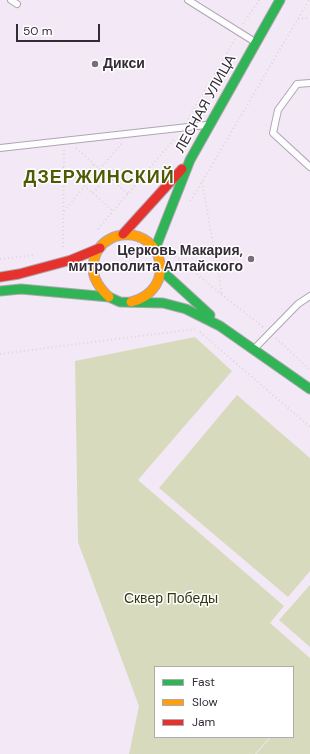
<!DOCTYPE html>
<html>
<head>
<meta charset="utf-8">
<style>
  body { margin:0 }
  #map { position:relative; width:310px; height:754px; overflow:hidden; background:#f3e9f6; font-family:"DM Sans",sans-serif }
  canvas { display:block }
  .legend { position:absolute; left:154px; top:666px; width:140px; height:72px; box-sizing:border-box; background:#fff; border:1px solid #aeaaaf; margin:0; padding:5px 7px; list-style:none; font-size:12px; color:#342b37 }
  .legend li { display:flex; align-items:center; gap:8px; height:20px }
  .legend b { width:20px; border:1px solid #aeaaaf }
  .scale { position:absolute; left:16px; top:24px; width:84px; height:18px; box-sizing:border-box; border:2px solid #342b37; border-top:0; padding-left:5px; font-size:12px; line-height:14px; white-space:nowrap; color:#342b37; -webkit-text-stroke:3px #fff; paint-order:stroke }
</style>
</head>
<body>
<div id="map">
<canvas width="310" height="754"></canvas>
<ul class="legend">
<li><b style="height:5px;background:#30b455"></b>Fast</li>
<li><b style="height:5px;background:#ff9f0a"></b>Slow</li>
<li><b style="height:5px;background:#e5322d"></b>Jam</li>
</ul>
<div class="scale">50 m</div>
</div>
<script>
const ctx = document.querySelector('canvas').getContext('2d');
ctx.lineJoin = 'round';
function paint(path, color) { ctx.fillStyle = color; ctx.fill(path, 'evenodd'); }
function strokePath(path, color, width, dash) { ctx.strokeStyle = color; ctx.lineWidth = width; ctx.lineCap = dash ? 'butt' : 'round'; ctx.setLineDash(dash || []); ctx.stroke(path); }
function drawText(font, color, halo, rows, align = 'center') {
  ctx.font = font + ' "DM Sans",sans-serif'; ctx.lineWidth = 3; ctx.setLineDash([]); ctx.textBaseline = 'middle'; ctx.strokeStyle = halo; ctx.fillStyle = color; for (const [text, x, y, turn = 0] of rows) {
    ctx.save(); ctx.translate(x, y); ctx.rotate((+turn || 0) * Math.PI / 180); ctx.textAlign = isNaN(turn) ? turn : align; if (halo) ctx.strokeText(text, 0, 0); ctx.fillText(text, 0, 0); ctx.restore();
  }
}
paint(new Path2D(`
  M195 337 232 371 138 480 284 606 270 623 310 658V754H256L271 737H293V667H155V737H270L255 754H129L139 706 78 542 75 361Z
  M237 395 310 458V571L288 597 159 488Z
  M310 585V647L279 620Z`), '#d7dabd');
const lane = new Path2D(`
  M11 0 17 4
  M188 0 255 42
  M310 83 297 84 278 110 273 133 310 167
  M0 148 206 125
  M255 348 298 304 310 296`);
const fast = new Path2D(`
  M155 249 190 160 280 0
  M161 270 210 315
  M0 291 21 289 109 297 120 302 163 303 186 309 220 326 310 389`);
const slow = new Path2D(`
  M109 297C98 287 90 275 94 260 96 251 102 243 110 239 114 236 118 236 122 235 164 230 178 290 131 302`);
const jam = new Path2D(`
  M123 234 182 169
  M0 277 19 274 71 260 100 248`);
strokePath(lane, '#aea6b1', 8);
strokePath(fast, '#aea6b1', 11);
strokePath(slow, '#aea6b1', 11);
strokePath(jam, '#aea6b1', 11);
strokePath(new Path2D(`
  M298 19 310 18
  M243 24 259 0
  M188 119 235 39
  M76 148 128 194
  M63 167 113 211
  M100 169 122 143
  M80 181 94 164
  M202 182 222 294
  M93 193 108 176
  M190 201 202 182 309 0
  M64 211 85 186
  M98 229 175 138
  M171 245 173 254 222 295 263 327
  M63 247 64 150
  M0 259 34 255
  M200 332 310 427
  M276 338 310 370
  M0 354 195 329`), '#dad6db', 2, [1, 3]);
strokePath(lane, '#fdfcfe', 6);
strokePath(fast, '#30b455', 9);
strokePath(slow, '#ff9f0a', 9);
strokePath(jam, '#e5322d', 9);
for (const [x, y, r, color] of [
  [95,64,4,"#776e7a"],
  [251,259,4,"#776e7a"]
]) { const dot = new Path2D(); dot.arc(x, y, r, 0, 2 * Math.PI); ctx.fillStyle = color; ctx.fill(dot); strokePath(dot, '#fff', 1.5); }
drawText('bold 14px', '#342b37', '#fff', [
  ["Дикси",103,64],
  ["Церковь Макария,",243,251,"right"],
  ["митрополита Алтайского",243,267,"right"]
], 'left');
drawText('14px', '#342b37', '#fff', [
  ["ЛЕСНАЯ УЛИЦА",206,104,-61]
]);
drawText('14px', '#313812', '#fff', [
  ["Сквер Победы",171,599]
]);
ctx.letterSpacing = '1px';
drawText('bold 18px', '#505a04', '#fff', [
  ["ДЗЕРЖИНСКИЙ",99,178]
]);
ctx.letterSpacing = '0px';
</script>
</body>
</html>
